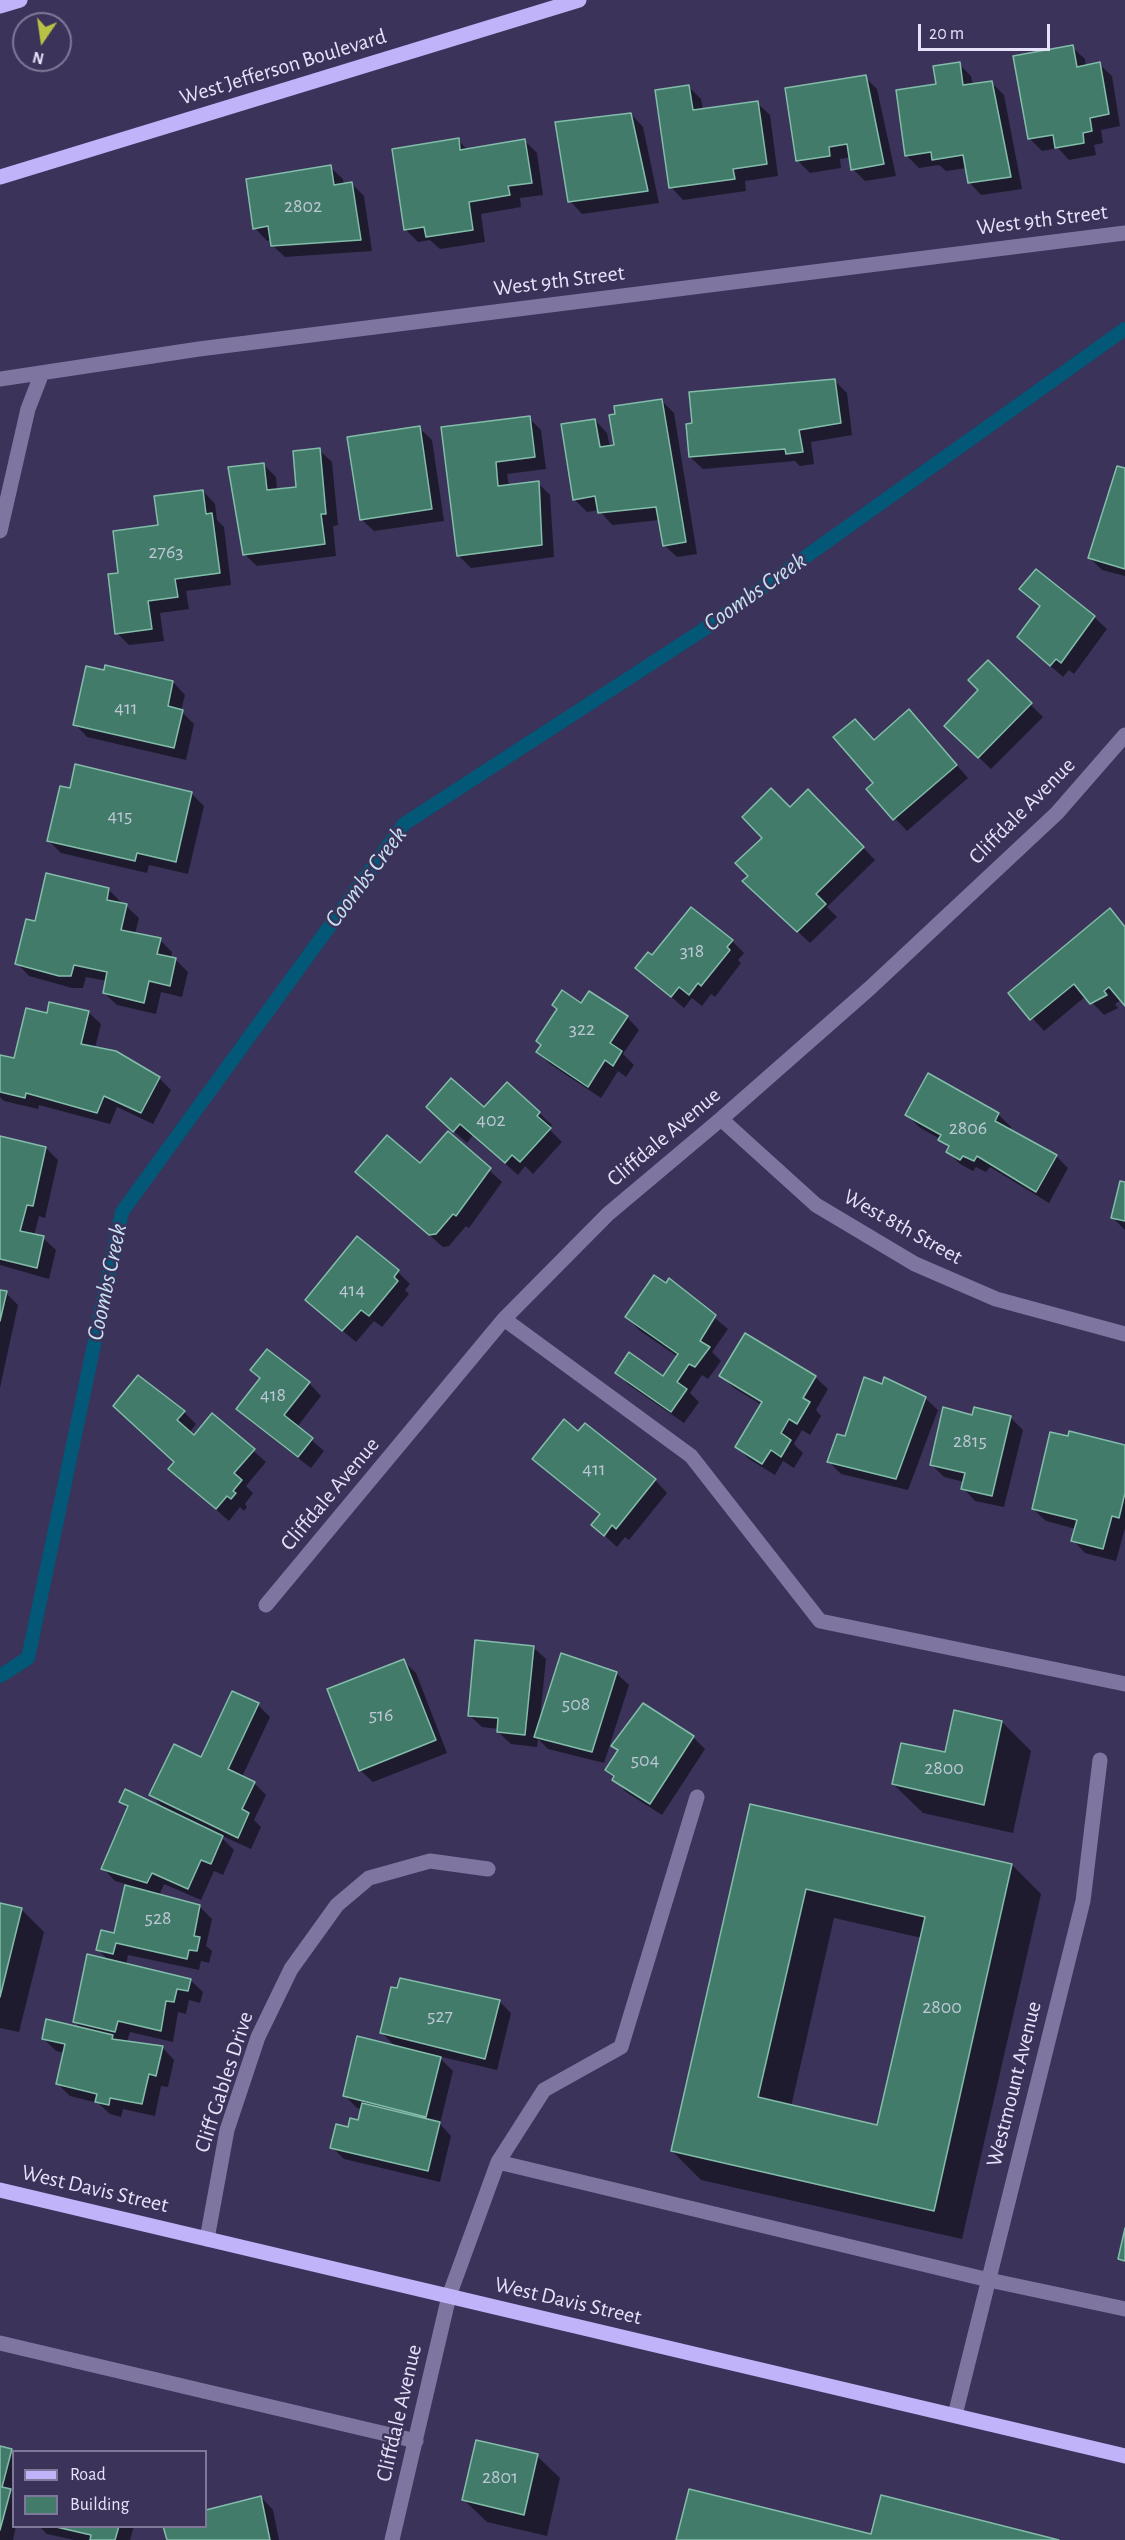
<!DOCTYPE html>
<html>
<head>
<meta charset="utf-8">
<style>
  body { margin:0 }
  #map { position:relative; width:1125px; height:2540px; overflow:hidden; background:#3b3359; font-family:"Alegreya Sans",sans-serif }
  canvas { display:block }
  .legend { position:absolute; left:12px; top:2450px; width:195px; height:78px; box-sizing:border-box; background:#3b3359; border:2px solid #7f7999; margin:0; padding:8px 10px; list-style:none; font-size:18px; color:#e6e2fa }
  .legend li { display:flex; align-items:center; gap:12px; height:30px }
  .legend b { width:30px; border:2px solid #7f7999 }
  .north { position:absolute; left:12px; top:12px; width:60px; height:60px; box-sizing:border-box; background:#3b3359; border:2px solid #7f7999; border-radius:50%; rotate:193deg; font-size:16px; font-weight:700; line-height:24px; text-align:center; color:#e6e2fa }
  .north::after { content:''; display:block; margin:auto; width:21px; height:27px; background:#b9c046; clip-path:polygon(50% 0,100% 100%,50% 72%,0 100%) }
  .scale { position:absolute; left:918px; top:24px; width:132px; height:27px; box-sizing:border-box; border:3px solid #e6e2fa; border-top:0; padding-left:8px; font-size:18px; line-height:21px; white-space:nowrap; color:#e6e2fa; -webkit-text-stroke:4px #3b3359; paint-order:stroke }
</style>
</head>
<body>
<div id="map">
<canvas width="1125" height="2540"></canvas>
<ul class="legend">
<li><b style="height:8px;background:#c0b3f9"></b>Road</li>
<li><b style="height:16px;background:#437b6a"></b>Building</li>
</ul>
<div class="north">N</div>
<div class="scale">20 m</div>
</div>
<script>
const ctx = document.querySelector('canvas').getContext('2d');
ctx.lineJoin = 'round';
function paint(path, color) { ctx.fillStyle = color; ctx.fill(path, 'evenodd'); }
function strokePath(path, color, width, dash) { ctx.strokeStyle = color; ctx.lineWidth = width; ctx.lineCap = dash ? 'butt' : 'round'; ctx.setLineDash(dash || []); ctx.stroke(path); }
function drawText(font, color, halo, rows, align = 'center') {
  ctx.font = font + ' "Alegreya Sans",sans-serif'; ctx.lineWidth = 5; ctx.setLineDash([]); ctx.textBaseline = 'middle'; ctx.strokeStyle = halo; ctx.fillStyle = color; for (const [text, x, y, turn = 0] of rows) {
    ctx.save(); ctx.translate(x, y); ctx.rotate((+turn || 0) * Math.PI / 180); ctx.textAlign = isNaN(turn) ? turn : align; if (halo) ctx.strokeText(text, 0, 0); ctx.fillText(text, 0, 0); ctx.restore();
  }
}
paint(new Path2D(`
  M1072 47 1085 59 1086 67 1099 64 1112 76 1120 126 1101 130 1103 143 1094 145 1096 155 1069 160 1058 148 1042 151 1030 139Z
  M959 64 971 76 973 86 992 83 1004 95 1022 189 981 195 969 182 967 168 946 171 939 165 919 168 906 155 938 86Z
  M865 77 877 89 896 176 865 181 853 169 851 157 840 159 841 168 810 173 798 161Z
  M689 87 701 99 703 110 757 103 770 115 778 176 745 181 746 191 683 200 671 187Z
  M631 114 643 127 659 203 582 214 570 201Z
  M458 140 468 150 525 141 537 153 543 195 520 198 521 207 481 214 485 242 440 249 430 240 418 242 405 229Z
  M330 167 343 179 344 185 352 184 364 196 372 251 285 257 272 245 271 240 267 241 255 228Z
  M835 381 847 393 852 435 811 442 814 464 800 466 795 461 703 469 690 457Z
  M661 400 674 413 697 554 677 557 664 545 660 520 612 525 599 510 587 512 574 499 595 420 607 433 610 447 616 446Z
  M529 418 541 430 546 469 507 474 509 486 538 483 550 495 554 557 471 568 459 556 443 428Z
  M419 428 432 440 444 521 374 531 361 519Z
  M319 450 332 462 338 525 333 526 336 556 257 566 244 554 264 465 276 477 277 491 298 489Z
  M1125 470V576L1102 570 1089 557Z
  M203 491 215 504 217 520 224 527 231 585 186 591 189 609 160 613 164 641 129 645 117 633 120 574 159 527Z
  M1021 589 1094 617 1107 629 1074 674 1069 670 1063 677 1031 649 1041 607Z
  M988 662 1043 717 991 769 946 726 980 690Z
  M173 682 185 695 181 711 194 724 186 760 87 737 75 724Z
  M921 724 968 778 907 831 868 789 875 783V741Z
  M71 790 191 793 204 806 188 874 149 865 147 873 61 853 48 840Z
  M808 791 875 860 827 907 837 917 810 943 756 893 750 876 764 838Z
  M108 889 121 902 120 904 126 906 139 918 135 934 160 940 172 952 171 958 176 960 188 972 182 997 161 992 156 1014 117 1005 104 993 107 981 86 977 83 988H72L29 976 17 963 36 923Z
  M1110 910 1125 926V1003L1122 999 1115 1004 1118 1008 1104 1015 1086 996 1044 1031 1010 993Z
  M732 941 744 953 738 960 741 963 715 997 711 994 702 1006 692 998 684 1008 637 967 653 957Z
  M582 1005 627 1017 639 1030 623 1054 634 1065 626 1077 618 1071 601 1098 550 1064 538 1052Z
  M88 1012 101 1024 95 1048 159 1078 171 1090 153 1124 117 1107 110 1124 39 1105 38 1109 4 1101 0 1097V1057L15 1060 48 1015Z
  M928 1075 998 1114 1011 1127 1009 1130 1056 1156 1068 1168 1049 1203 990 1167 986 1172 976 1167 973 1171 960 1164 948 1152 949 1149 940 1139 919 1127 907 1115Z
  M485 1109 539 1113 552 1125 549 1129 562 1142 533 1174 525 1166 518 1175 473 1135 467 1143 440 1119Z
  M448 1133 502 1182 469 1228 466 1226 449 1246 443 1247 357 1172 421 1165Z
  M0 1137 46 1148 58 1160 45 1218 39 1216 34 1236 43 1238 56 1250 49 1279 0 1265Z
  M1125 1184V1230L1113 1218Z
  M398 1272 410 1284 405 1290 409 1294 382 1327 374 1321 356 1342 320 1312Z
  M669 1280 728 1329 712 1352 721 1361 708 1379 702 1375 690 1393 699 1402 684 1423 629 1385 617 1373 663 1378 678 1357 639 1330 627 1317Z
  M0 1291 6 1293 18 1305 0 1388Z
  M721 1376 815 1377 828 1389 816 1410 821 1416 810 1435 802 1430 794 1444 803 1453 794 1468 783 1461 775 1475 749 1459 737 1447 762 1405 734 1388Z
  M309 1383 321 1396 297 1427 324 1451 311 1468 250 1421 238 1409Z
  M883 1385 925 1398 938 1410 908 1490 841 1474 829 1462Z
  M975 1409 1011 1418 1023 1430 1004 1507 975 1501 963 1488 964 1482 944 1477 931 1464 973 1417Z
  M184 1412 196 1424 189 1433 194 1437 212 1415 266 1462 246 1486 253 1493 245 1504 247 1507 244 1511 240 1507 229 1521 170 1469 176 1462 127 1419Z
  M579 1433 655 1480 667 1493 629 1540 625 1537 617 1547 593 1525 601 1516 534 1459Z
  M1125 1446V1528L1116 1561 1085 1553 1073 1540 1076 1529 1046 1521 1033 1509Z
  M533 1647 546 1659 540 1718 616 1673 629 1685 604 1763 548 1749 538 1739 537 1747 511 1744 498 1732 499 1729 482 1727 469 1715Z
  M403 1661 416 1673 447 1753 373 1782 360 1770Z
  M258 1705 270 1717 242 1777 254 1783 266 1795 254 1820 261 1827 251 1849 218 1834 234 1850 223 1875 214 1871 201 1900 164 1884 159 1896 200 1907 212 1919 206 1946 212 1951 209 1963 201 1961 199 1970 128 1955 126 1965 190 1980 203 1992 200 2003 189 2000 186 2014 178 2012 173 2042 130 2032 127 2042 162 2047 174 2060 168 2087 161 2086 155 2116 123 2109 121 2117 110 2114 98 2103 70 2096 58 2084 65 2053 56 2051 44 2039 82 2029 75 2022 109 1961 98 1949 115 1935 126 1884 115 1881 103 1868 128 1809 121 1802 166 1810 151 1795 202 1759Z
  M1002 1722 1031 1751 1013 1833 923 1813 893 1784Z
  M693 1737 705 1749 662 1815 626 1792 607 1770 619 1752 613 1746Z
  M751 1806 1012 1865 1041 1894 962 2239 701 2180 672 2151ZM834 1918 922 1938 878 2127 791 2107Z
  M0 1904 21 1909 44 1932 19 2032 0 2028Z
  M499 2001 511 2013 497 2070 438 2056 453 2071 440 2124 451 2136 440 2182 344 2159 332 2147 359 2121 362 2109 357 2108 344 2095 397 2048 381 2032Z
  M0 2447 14 2452V2526H16L13 2540H0Z
  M537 2456 560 2478 547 2536 487 2522 464 2500Z
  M261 2497 273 2510 279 2540H168L206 2526V2511Z
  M39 2526H134L130 2540H74L47 2534Z`), '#0007');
strokePath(new Path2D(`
  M0 1676 28 1658 122 1212 404 824 703 630 1125 329`), '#035777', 14);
const building = new Path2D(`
  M1073 45 1077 67 1100 62 1109 114 1090 118 1092 131 1083 133 1084 143 1055 148 1053 135 1028 139 1013 56Z
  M960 62 963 85 992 81 1011 177 968 183 963 155 932 160 931 152 905 156 896 90 936 84 933 66Z
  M866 75 884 164 851 170 847 144 829 147 830 156 796 161 785 88Z
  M689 85 693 110 758 101 767 164 733 169 735 179 669 188 655 90Z
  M631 113 648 191 568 202 555 122Z
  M459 138 460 150 525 139 532 183 508 186 510 195 469 202 473 230 426 237 424 227 404 230 392 149Z
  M331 165 334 185 352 182 361 240 271 246 268 226 253 229 246 179Z
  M835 379 841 423 799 430 803 452 786 454 785 449 689 457 686 424 692 423 689 392Z
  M662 399 686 542 663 546 656 507 598 513 595 496 573 500 561 424 595 419 600 447 614 445 609 415 615 414 614 406Z
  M530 416 535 457 496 462 498 486 539 481 542 545 457 556 441 427Z
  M420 426 432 509 360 520 347 437Z
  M320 448 326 514H321L325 544 243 555 228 467 264 463 267 490 296 487 293 451Z
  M1117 466 1125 468V569L1088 558Z
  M203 490 206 514 212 513 220 573 175 579 178 597 148 601 152 629 115 634 108 574 118 573 113 531 158 525 154 496Z
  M1036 569 1095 616 1061 663 1056 659 1050 666 1017 637 1040 606 1019 589Z
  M988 660 1032 703 978 758 944 726 978 690 968 680Z
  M105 665 173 681 168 706 183 710 174 748 73 725 86 666 104 670Z
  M909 709 957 765 893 820 866 789 873 783 833 737 855 719 874 740Z
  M75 764 192 792 176 862 137 853 135 861 47 841 60 786 70 788Z
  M771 788 790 807 808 789 864 847 816 894 826 904 797 932 742 881 748 876 735 863 762 838 742 817Z
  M46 873 109 888 107 900 127 904 121 930 161 938 157 954 176 958 170 986 149 981 144 1003 103 993 107 972 74 965 71 976H59L15 964 26 919 35 921Z
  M691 907 733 940 727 947 730 950 701 986 698 983 689 995 679 987 671 997 635 968 648 952 652 955Z
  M1110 908 1125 927V1006L1109 987 1104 991 1107 995 1090 1004 1074 984 1030 1020 1008 993Z
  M562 990 581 1003 589 991 628 1016 610 1043 622 1051 613 1066 605 1060 588 1087 536 1052 541 1045 536 1041 557 1009 552 1005Z
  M49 1002 89 1011 81 1044 116 1051 160 1077 141 1113 104 1096 97 1113 26 1093 25 1098 0 1092V1055L14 1058 26 1008 47 1013Z
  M928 1073 999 1113 995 1121 1057 1155 1036 1192 977 1156 974 1161 963 1156 960 1160 946 1152 949 1146 938 1140 941 1135 905 1115Z
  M451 1078 484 1107 507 1082 540 1112 537 1116 551 1128 520 1162 512 1155 505 1163 460 1124 453 1132 426 1107Z
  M448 1131 491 1168 456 1216 453 1214 436 1234 429 1235 355 1172 387 1135 420 1163Z
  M0 1136 46 1147 33 1206 27 1205 20 1231 44 1236 37 1268 0 1259Z
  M1120 1181 1125 1182V1221L1111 1218Z
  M357 1236 399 1270 394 1277 398 1281 369 1316 361 1310 342 1331 305 1300Z
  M654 1275 666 1283 669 1278 716 1315 700 1341 710 1347 695 1367 689 1364 677 1382 687 1389 671 1412 615 1373 629 1352 663 1376 678 1354 625 1317Z
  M0 1290 7 1291 0 1321Z
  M745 1333 816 1376 803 1398 810 1402 797 1424 789 1419 781 1433 791 1440 781 1457 771 1450 762 1464 735 1447 762 1402 719 1376Z
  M267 1349 310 1382 284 1415 313 1438 298 1457 236 1409 260 1378 250 1370Z
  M138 1375 185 1411 177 1420 194 1435 212 1413 255 1449 234 1473 242 1480 233 1491 236 1493 231 1499 227 1496 216 1509 168 1469 174 1462 113 1406Z
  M864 1377 882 1384 884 1377 926 1397 896 1479 827 1462 837 1434 845 1436Z
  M943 1407 972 1415 974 1407 1011 1416 992 1496 961 1489 965 1473 930 1465Z
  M564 1419 578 1431 585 1423 656 1479 616 1529 612 1525 604 1536 591 1525 600 1514 532 1459Z
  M1069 1431 1125 1445V1493L1119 1518 1112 1516 1103 1549 1071 1541 1077 1520 1032 1509 1050 1432 1068 1436Z
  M475 1640 534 1646 525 1735 497 1732 498 1718 468 1716Z
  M561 1653 617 1672 592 1752 534 1737Z
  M404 1659 436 1740 359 1771 327 1689Z
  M232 1691 259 1703 228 1769 255 1782 242 1809 249 1813 238 1838 149 1795 174 1744 201 1757Z
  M643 1703 694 1736 650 1804 612 1780 614 1776 605 1770 618 1750 611 1746Z
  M954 1710 1002 1721 984 1805 892 1784 901 1743 945 1752Z
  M125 1789 223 1836 211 1864 201 1860 188 1889 152 1873 147 1883 101 1869 128 1806 119 1802Z
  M750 1804 1012 1864 934 2211 671 2151ZM806 1889 925 1917 877 2125 758 2097Z
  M125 1885 200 1905 194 1936 200 1937 197 1951 189 1950 187 1959 116 1943 113 1954 96 1950 101 1930 114 1933Z
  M0 1903 22 1908 0 1997Z
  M87 1954 191 1979 188 1991 177 1989 174 2002 166 2001 161 2031 118 2021 115 2032 73 2022Z
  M400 1978 500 2000 485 2059 380 2033 391 1987 397 1988Z
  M46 2019 113 2035 112 2039 163 2046 156 2076 149 2074 142 2104 110 2098 109 2105 95 2102 97 2094 56 2084 65 2044 42 2039Z
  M357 2036 441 2057 426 2117 343 2096Z
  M362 2103 440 2122 428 2171 330 2148 336 2124 348 2127 350 2118 358 2120Z
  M1125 2228V2261L1118 2259Z
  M476 2440 538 2454 524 2515 462 2500Z
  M0 2446 12 2449 2 2487 11 2489 0 2530Z
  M689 2489 871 2534 881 2495 1059 2540H676Z
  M261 2496 270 2540H167L163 2526H206V2510Z
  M52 2526H119L115 2540H90L91 2535Z`);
paint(building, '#437b6a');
strokePath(building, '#83bdaa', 1.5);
strokePath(new Path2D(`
  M0 379 199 349 1125 233
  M0 531 28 409 42 373
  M721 1119 816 1205 915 1264 996 1299 1125 1334
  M504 1319 691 1456 820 1621 1125 1684
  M266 1605 504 1319 608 1214 721 1119 870 988 1057 813 1125 735
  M498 2162 544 2090 621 2047 697 1797
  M207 2239 227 2130 258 2037 291 1969 337 1905 369 1878 430 1861 488 1869
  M0 2343 416 2441
  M955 2415 1083 1901 1100 1760
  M392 2540 449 2296 498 2162 989 2280 1125 2309`), '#7e76a1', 15);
strokePath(new Path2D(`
  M0 6 20 0
  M0 177 579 0
  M0 2190 1125 2456`), '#c0b3f9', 15);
drawText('20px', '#bdc8d6', null, [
  ["2802",303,206],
  ["2763",166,552],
  ["411",126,708],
  ["415",120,816],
  ["318",692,951],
  ["322",582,1029],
  ["402",491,1120],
  ["2806",968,1128],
  ["414",352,1290],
  ["418",273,1395],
  ["2815",970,1441],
  ["411",594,1469],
  ["508",576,1704],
  ["516",381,1715],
  ["504",645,1760],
  ["2800",944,1768],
  ["528",158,1918],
  ["2800",942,2007],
  ["527",440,2016],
  ["2801",500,2477]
]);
drawText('22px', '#e6e2fa', '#3b3359', [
  ["West Jefferson Boulevard",283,67,-17],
  ["West 9th Street",1042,220,-7],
  ["West 9th Street",559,281,-7],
  ["Cliffdale Avenue",1022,811,-45],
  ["Cliffdale Avenue",664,1137,-40],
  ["West 8th Street",903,1227,29],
  ["Cliffdale Avenue",330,1494,-50],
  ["Cliff Gables Drive",224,2082,-72],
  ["Westmount Avenue",1014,2084,-76],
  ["West Davis Street",95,2189,13],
  ["West Davis Street",568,2301,13],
  ["Cliffdale Avenue",399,2413,-77]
]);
drawText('italic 24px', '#c6e1f0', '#3b3359', [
  ["Coombs Creek",755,592,-35],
  ["Coombs Creek",366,877,-53],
  ["Coombs Creek",107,1282,-78]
]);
</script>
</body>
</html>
